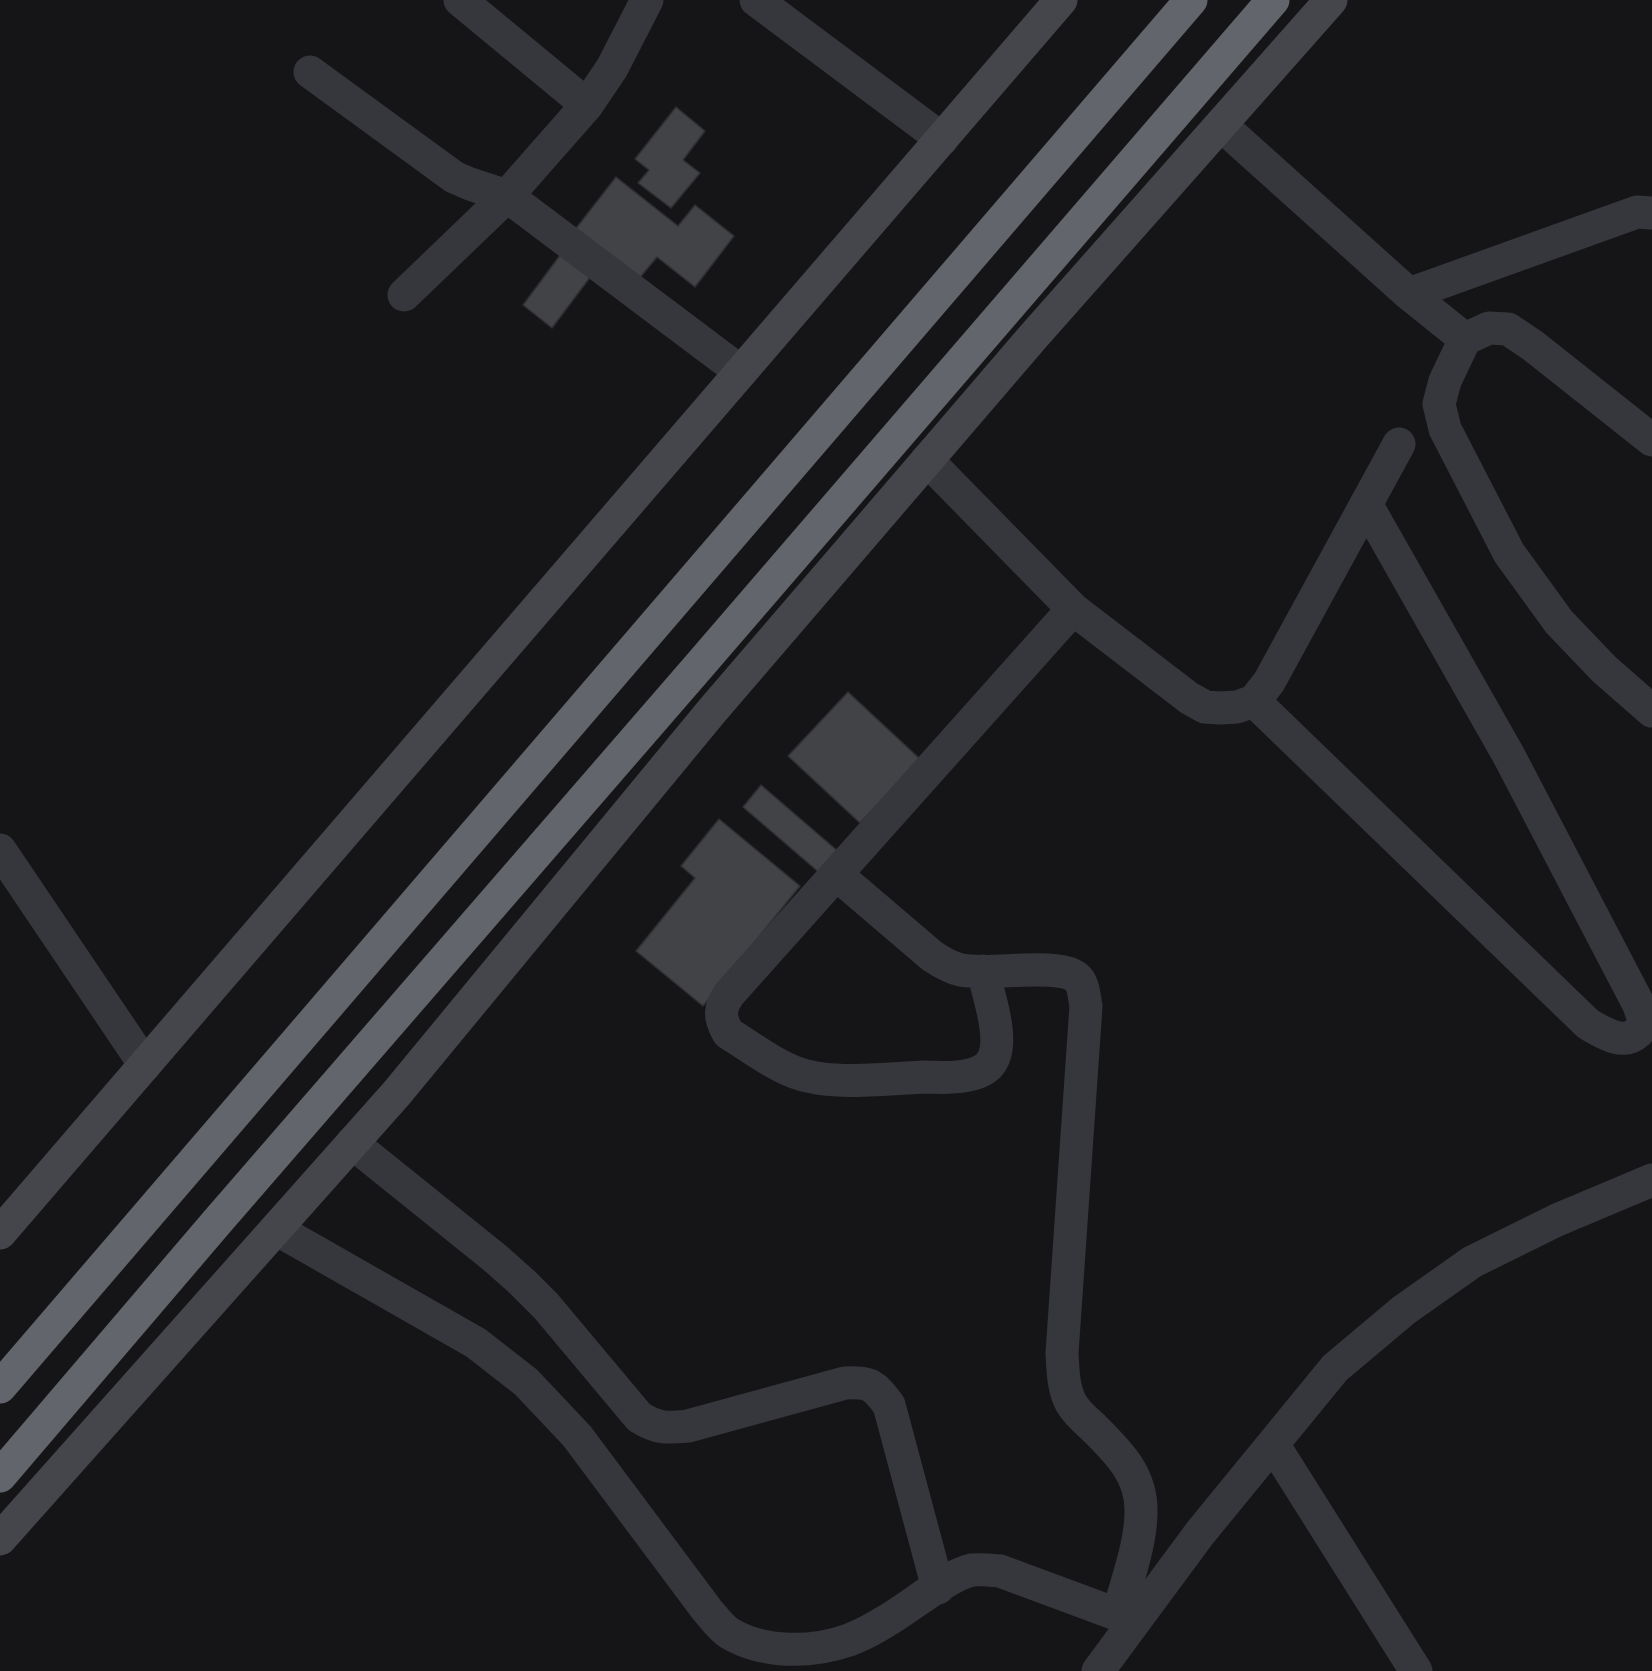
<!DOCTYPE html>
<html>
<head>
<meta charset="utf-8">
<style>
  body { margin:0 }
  canvas { display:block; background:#151517 }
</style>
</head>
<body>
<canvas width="1652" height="1671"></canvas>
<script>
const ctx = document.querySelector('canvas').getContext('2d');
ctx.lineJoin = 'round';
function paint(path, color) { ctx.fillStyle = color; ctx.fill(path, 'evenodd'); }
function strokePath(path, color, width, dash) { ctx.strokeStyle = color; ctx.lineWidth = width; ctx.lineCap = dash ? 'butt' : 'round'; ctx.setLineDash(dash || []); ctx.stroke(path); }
const building = new Path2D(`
  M676 107 705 131 683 160 700 173 671 208 638 183 649 170 635 159Z
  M616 177 678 226 695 205 734 236 695 287 657 257 637 281 574 231Z
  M561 254 591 276 552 328 523 305Z
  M848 692 920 759 860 823 788 756Z
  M761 785 840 853 822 875 743 807Z
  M719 819 800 886 703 1006 636 951 695 878 681 866Z`);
paint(building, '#424347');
strokePath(building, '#2f2f33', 1.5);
strokePath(new Path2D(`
  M460 0 587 105
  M756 0 942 139
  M310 72 454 177 470 184 507 196 741 372
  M1221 125 1409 294 1465 339 1489 328 1508 329 1532 345 1652 440
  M1409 294 1637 212 1652 213
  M404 295 507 196 587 105 612 68 647 0
  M1465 339 1445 381 1439 404 1445 429 1509 553 1559 622 1604 669 1652 711
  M927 460 1073 609 1189 698 1205 707 1220 708 1237 707 1254 701 1269 682 1399 444
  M1254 701 1588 1024C1602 1032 1623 1046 1637 1033 1641 1029 1643 1025 1643 1020 1643 1015 1640 1010 1639 1005L1509 756 1366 504
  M0 850 145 1065
  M836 874 932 956C941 962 951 968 961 970 989 976 1056 962 1076 977 1084 983 1084 997 1086 1006L1062 1353C1063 1370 1063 1388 1071 1403 1076 1412 1085 1420 1093 1427 1117 1451 1142 1474 1141 1512 1141 1545 1126 1583 1118 1615
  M983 971C988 994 1005 1040 992 1061 987 1070 978 1073 969 1075 955 1079 938 1077 923 1077 888 1079 832 1085 800 1074 777 1067 749 1046 728 1033 719 1017 719 1008 730 993L1073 609
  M352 1143 495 1258 522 1282 546 1306 639 1417C658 1429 667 1428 688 1426L845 1383C871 1382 874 1385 889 1405L938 1588
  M276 1229 476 1343 526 1382 577 1436 707 1610C714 1618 721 1628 729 1633 764 1654 812 1653 849 1640 862 1635 875 1628 886 1621 909 1608 948 1575 972 1570 981 1569 990 1570 1000 1571L1135 1621
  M1273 1444 1416 1671
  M1098 1671 1200 1533 1335 1368 1404 1310 1472 1262 1557 1220 1652 1180`), '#36373c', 33);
strokePath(new Path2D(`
  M0 1233 1061 0
  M0 1539 396 1094 711 712 1032 338 1331 0`), '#44464b', 33);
strokePath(new Path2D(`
  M0 1387 1191 0
  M0 1476 216 1223 699 666 1273 0`), '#63656c', 33);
</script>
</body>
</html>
